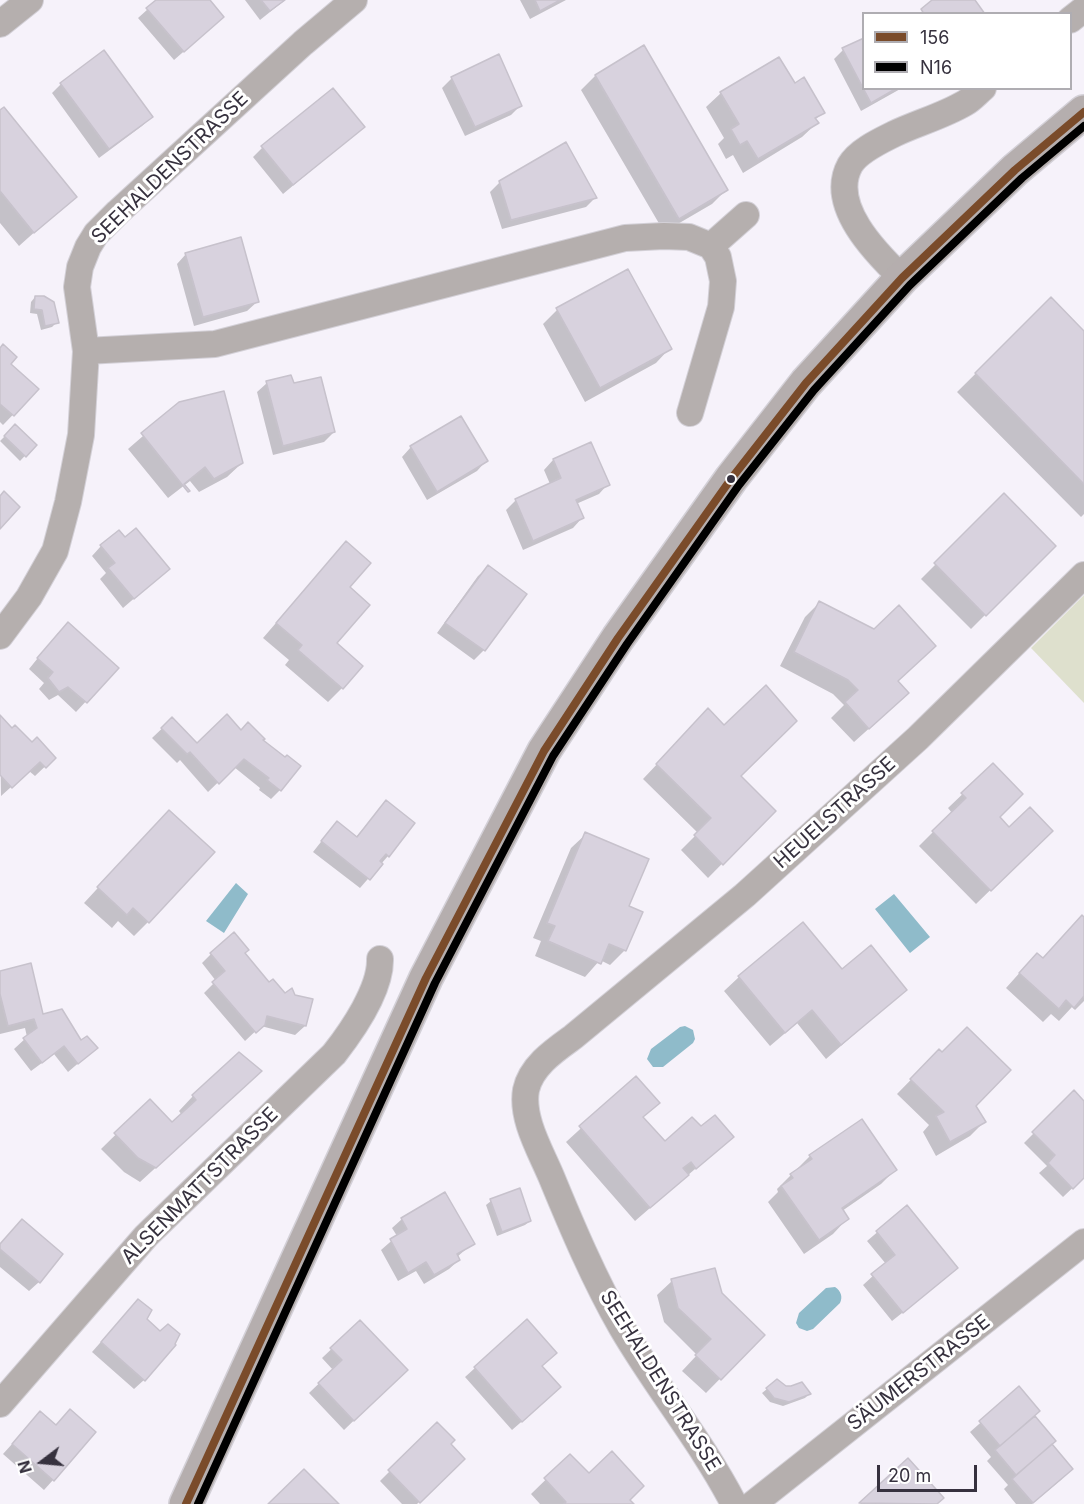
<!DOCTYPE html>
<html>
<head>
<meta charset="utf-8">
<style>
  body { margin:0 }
  #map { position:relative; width:1084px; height:1504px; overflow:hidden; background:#f6f2fa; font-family:Inter,sans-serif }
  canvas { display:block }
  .legend { position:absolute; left:862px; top:12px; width:210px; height:78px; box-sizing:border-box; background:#fff; border:2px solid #afadb2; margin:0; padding:8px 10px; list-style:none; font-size:18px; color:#36313e }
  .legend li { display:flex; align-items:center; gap:12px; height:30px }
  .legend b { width:30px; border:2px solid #afadb2 }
  .north { position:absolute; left:12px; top:1432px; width:60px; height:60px; -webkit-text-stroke:4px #fff; paint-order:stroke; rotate:254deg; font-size:16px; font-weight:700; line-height:24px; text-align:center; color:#36313e }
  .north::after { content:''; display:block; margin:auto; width:21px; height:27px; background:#36313e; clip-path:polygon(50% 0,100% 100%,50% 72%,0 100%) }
  .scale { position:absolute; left:877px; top:1465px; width:100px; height:27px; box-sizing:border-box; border:3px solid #36313e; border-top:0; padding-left:8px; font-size:18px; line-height:21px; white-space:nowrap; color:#36313e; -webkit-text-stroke:4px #fff; paint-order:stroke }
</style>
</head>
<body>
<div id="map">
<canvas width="1084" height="1504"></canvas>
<ul class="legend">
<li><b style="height:8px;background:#7a4b2a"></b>156</li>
<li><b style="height:8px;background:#000"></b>N16</li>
</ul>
<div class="north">N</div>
<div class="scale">20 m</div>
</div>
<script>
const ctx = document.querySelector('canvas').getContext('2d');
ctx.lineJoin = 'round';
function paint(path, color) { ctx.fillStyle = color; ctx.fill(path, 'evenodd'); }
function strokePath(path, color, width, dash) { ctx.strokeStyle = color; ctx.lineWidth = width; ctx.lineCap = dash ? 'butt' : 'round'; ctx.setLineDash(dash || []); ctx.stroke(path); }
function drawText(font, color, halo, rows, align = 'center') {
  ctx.font = font + ' Inter,sans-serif'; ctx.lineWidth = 6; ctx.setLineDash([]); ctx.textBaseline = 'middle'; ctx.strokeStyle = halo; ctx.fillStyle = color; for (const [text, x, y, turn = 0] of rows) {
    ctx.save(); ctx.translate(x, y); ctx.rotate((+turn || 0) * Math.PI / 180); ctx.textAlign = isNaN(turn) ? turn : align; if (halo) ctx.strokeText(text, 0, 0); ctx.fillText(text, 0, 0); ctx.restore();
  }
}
paint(new Path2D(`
  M1084 595V703L1031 648Z`), '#dee0cd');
paint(new Path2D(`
  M236 883 248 894 224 933 206 921Z
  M894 894 930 937 910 953 875 909Z
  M685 1026 693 1030 695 1039 693 1043 663 1067H653L647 1059 651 1049 680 1027Z
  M835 1287C841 1291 843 1297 840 1303L813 1329 807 1331 799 1328 796 1323 799 1313 826 1288Z`), '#8fbbca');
paint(new Path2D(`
  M158 0H208L213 26 174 60 138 18Z
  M245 0H285L260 20Z
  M520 0H566L530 19Z
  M643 48 726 190 712 204 664 232 581 90 595 76Z
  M843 50 864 88H902L861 111 834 59Z
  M452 78 521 105 511 115 465 136 442 88Z
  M61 84 151 117 142 126 99 158 52 93Z
  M794 85 823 112 815 120 817 123 802 137 743 173 733 155 726 159 718 144 724 138 706 107 721 93Z
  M0 112 75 196 19 246 0 223Z
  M363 127 283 194 253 157 262 148Z
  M500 182 595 198 586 207 502 229 490 192Z
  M186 254 257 302 247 311 194 326 177 264Z
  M35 297 57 322 52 327 41 330 37 314 30 313 31 302Z
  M1051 299 1084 334V514L1081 517 957 392Z
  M557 310 670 348 656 363 585 402 543 324Z
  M0 350 9 364 37 390 3 425 0 422Z
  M267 383 292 385 334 432 324 442 273 455 257 392Z
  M180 404 242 463 227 477 199 492 190 481 168 498 128 449Z
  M15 426 35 445 20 461 0 441Z
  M590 444 608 484 599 494 576 504 582 518 573 528 523 550 506 510 516 500 550 484 544 470 553 460Z
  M411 447 486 461 477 471 427 500 402 457Z
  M1004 496 1054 546 971 629 921 579Z
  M124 539 168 569 123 608 100 579 106 573 92 556 101 546Z
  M332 558 348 588 335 644 342 688 328 702 285 665 289 660 263 638Z
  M488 567 484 650 474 660 437 633 478 576Z
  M819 603 897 681 893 707 854 742 831 718 844 705 833 694 780 666 805 617Z
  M58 633 117 668 76 712 58 695 49 700 39 689 44 683 29 669Z
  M0 717 11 730 54 758 35 776 29 771 1 796Z
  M172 719 197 745 241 731 261 740 285 759 280 790 271 799 259 790 260 788 234 767 208 792 180 760 177 763 152 738Z
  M694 725 739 776 774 811 708 878 681 850 698 833 643 779Z
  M993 765 998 817 1009 830 1051 831 976 904 919 846 952 813 948 808Z
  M386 802 388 856 360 888 313 852 328 833 356 837Z
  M155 826 148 922 134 936 118 921 112 928 84 903Z
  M586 834 627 907 625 950 610 965 600 960 585 977 535 956 541 941 533 938 571 848Z
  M1084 919V1001L1075 1010 1072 1007 1059 1021 1051 1014 1043 1022 1006 988 1023 969 1042 959Z
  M243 953 305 1026 295 1035 261 1026 245 1041 204 993 216 981 202 963 211 954Z
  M842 971 905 990 826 1059 797 1023 770 1046 724 991 739 977Z
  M0 973 42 1016 80 1042 96 1048 68 1072 54 1054 31 1071 14 1049 27 1037 25 1028 0 1034Z
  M939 1051 984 1122 970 1136 936 1156 923 1132 929 1125 897 1094Z
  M636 1078 658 1103 642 1118 665 1143 701 1128 732 1137 635 1221 566 1142Z
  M246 1085 140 1182 124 1172 101 1149 150 1101 172 1124 182 1115 179 1111 193 1096Z
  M1074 1093 1084 1103V1177L1063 1197 1039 1173 1047 1166 1024 1143Z
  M810 1156 895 1170 881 1184 842 1211 847 1219 833 1234 804 1254 768 1202 778 1192 777 1189Z
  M491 1201 530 1221 525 1225 497 1236 486 1205Z
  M907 1207 946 1278 892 1321 863 1285 886 1264 867 1241Z
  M402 1219 473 1243 457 1257 459 1260 449 1269 424 1284 416 1271 398 1281 381 1250 397 1236 392 1228Z
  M0 1245 39 1282 29 1291 0 1267Z
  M672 1281 721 1294 763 1335 706 1393 682 1371 697 1355 664 1322 657 1295Z
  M129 1310 145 1320 160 1333 144 1380 134 1389 92 1352Z
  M360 1322 396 1380 344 1430 309 1393 333 1370 322 1358Z
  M541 1367 550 1397 512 1430 465 1377 475 1368Z
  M777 1381 785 1387 809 1394 805 1398 783 1406 770 1402 762 1393Z
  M1019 1389 1034 1416 1054 1441 1050 1445 1062 1479 1032 1504H1016L1004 1489 1008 1485 987 1461 991 1457 970 1432Z
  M31 1423 53 1480 44 1490 3 1454Z
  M437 1424 449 1445 463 1459 417 1504H402L380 1481Z
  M570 1456 589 1475 632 1504H540L531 1494Z
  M908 1460 942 1498 936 1504H860Z`), '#0003');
const building = new Path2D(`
  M156 0H210L224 17 184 52 146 8Z
  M261 0H285L270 11Z
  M535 0H560L540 11Z
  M932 0H975L985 14H924L921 9Z
  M864 38V88H897L871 103 842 48Z
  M644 45 728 190 679 219 595 75Z
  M104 50 153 117 109 149 60 83Z
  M499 54 522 106 475 127 451 77Z
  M779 57 795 83 804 77 825 113 815 118 819 123 758 159 747 141 740 145 731 129 739 124 720 92Z
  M333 88 365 127 293 185 261 146Z
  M4 107 77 197 34 233 0 191V110Z
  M566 142 597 198 511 220 499 181Z
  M241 237 259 302 203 317 185 253Z
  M628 269 672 349 600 388 556 308Z
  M35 296H44L54 302 59 323 45 326 42 310 34 309Z
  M1051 297 1084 331V484L975 373Z
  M3 344 17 357 11 364 39 389 14 416 0 404V348Z
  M291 375 294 383 321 377 335 432 283 446 266 381Z
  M224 391 243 463 214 479 205 467 184 484 190 491 188 492 141 433 179 402Z
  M461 416 488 461 437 492 410 446Z
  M15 424 37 445 26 457 4 436Z
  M591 442 610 485 576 500 584 518 533 541 515 499 561 478 553 459Z
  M4 491 20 507 0 529V496Z
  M1004 493 1056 546 986 616 934 563Z
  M136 528 170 569 134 599 108 568 115 563 100 545 119 530 125 537Z
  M346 541 371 563 350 587 370 605 337 643 363 666 343 689 298 650 302 645 276 623Z
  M488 565 527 594 485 651 445 623Z
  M819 601 874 629 899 605 936 646 898 681 909 693 869 729 845 702 858 690 848 680 794 652Z
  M68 622 119 668 87 703 68 687 59 692 48 678 53 672 37 658Z
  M766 685 797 721 741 776 776 811 723 865 694 835 711 818 656 764 708 708 724 725Z
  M227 714 241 730 248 722 265 739 263 740 285 757 287 755 301 766 281 791 267 780 269 778 244 759 219 784 190 752 187 754 161 728 172 717 197 743Z
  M0 715 12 728 15 725 32 742 37 737 56 758 46 768 40 762 12 788 0 775Z
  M993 763 1023 794 1000 817 1009 827 1030 807 1053 831 991 891 932 831 966 798 961 793Z
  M386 800 415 823 389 857 386 854 380 861 383 864 370 880 321 841 337 821 357 837Z
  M169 810 215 852 149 923 133 908 127 915 97 887Z
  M585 832 649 859 629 906 643 912 626 951 609 944 601 964 548 941 555 926 547 923Z
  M1082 915 1084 917V996L1074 1008 1066 1000 1059 1009 1019 973 1037 953 1043 958Z
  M803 922 842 969 871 945 907 990 841 1045 812 1010 785 1033 738 976Z
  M234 932 249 950 245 953 269 982 273 979 285 993 292 988 295 995 313 999 306 1026 267 1016 265 1025 256 1033 212 982 225 971 210 953Z
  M31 963 43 1014 62 1009 81 1040 87 1036 98 1048 78 1064 64 1046 42 1063 23 1038 37 1028 34 1019 8 1026 0 994V971Z
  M967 1027 1011 1070 976 1106 986 1122 950 1142 936 1116 944 1112 910 1079 939 1049 942 1052Z
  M239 1052 262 1071 156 1168 138 1158 114 1133 150 1099 172 1122 196 1100 192 1095Z
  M636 1076 660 1103 643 1117 665 1141 692 1117 701 1126 715 1115 734 1137 696 1169 691 1162 683 1168 689 1175 650 1208 579 1126Z
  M1074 1090 1084 1101V1178L1073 1189 1048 1163 1055 1155 1032 1132Z
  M862 1119 897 1170 842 1208 849 1219 819 1240 781 1186 793 1178 790 1174 812 1159 809 1155Z
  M520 1188 531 1221 502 1232 490 1199Z
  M445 1192 475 1244 457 1254 460 1260 434 1275 426 1262 408 1273 390 1239 407 1229 401 1218Z
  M907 1205 958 1268 903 1313 871 1274 895 1255 876 1231Z
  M22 1219 63 1254 40 1283 0 1249V1244Z
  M715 1268 722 1293 765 1335 721 1380 695 1355 711 1339 678 1308 671 1279Z
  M138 1299 152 1310 147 1319 160 1331 168 1324 180 1334 175 1344 176 1345 145 1381 101 1342Z
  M527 1319 557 1353 542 1366 561 1387 522 1422 474 1367Z
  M360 1320 408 1370 354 1421 318 1383 342 1360 330 1348Z
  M777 1379 786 1386H791L802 1382 811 1394 789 1402 774 1398 766 1388Z
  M1019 1386 1040 1411 1000 1446 979 1421Z
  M70 1409 96 1432 54 1481 12 1444 40 1411 56 1425Z
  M1035 1416 1056 1441 1016 1475 995 1450Z
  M437 1422 455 1440 451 1444 465 1459 420 1503 388 1470Z
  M1052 1444 1073 1469 1033 1503 1012 1479Z
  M612 1451 644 1486 630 1500 634 1504H564L566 1502 544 1478 570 1454 589 1473Z
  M908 1458 944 1498 937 1504 859 1503Z
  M304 1469 339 1504H268Z`);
paint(building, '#d8d2de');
strokePath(building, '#c7c2cc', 1.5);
const street = new Path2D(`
  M1070 20 1084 9
  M0 24 30 0
  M711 246 746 215
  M902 278C876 253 828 205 850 165 858 151 880 141 894 134 917 123 943 116 965 103 972 99 977 93 983 88
  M86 351 215 344 625 238 664 236 689 237 711 246 718 257 723 281 721 307 690 413
  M0 636 29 597 55 551 68 502 81 435 86 351 77 287 80 267 88 247 96 234 118 212 303 43 354 0
  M0 1404 146 1236 334 1054C352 1031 381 989 380 959
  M734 1504C702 1442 657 1388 622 1328 594 1279 572 1227 551 1176 540 1150 521 1118 526 1090 531 1066 555 1050 573 1037L745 895 918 738 1084 575
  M753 1504 1084 1242`);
const secondary = new Path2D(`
  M186 1504 426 978 544 751 618 638 731 479 806 383 902 278 1015 170 1084 112`);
strokePath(street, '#d3d0d7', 28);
strokePath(secondary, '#d3d0d7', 36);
strokePath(street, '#b5afae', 26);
strokePath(secondary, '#b5aeae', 33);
strokePath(new Path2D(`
  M186 1504 426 978 544 751 618 638 731 479 806 383 902 278 1015 170 1084 112`), '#7a4b2a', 8);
strokePath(new Path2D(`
  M198 1504 435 983 553 756 627 644 739 485 814 390 910 285 1022 178 1084 126`), '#000', 8);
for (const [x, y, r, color] of [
  [731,479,5,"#36313e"]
]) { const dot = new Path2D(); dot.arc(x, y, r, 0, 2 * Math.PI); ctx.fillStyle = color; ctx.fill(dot); strokePath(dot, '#fff', 2); }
drawText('20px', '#36313e', '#fff', [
  ["SEEHALDENSTRASSE",170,168,-44],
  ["HEUELSTRASSE",835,813,-42],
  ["ALSENMATTSTRASSE",200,1186,-45],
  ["SÄUMERSTRASSE",919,1373,-38],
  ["SEEHALDENSTRASSE",660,1381,58]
]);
</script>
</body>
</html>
